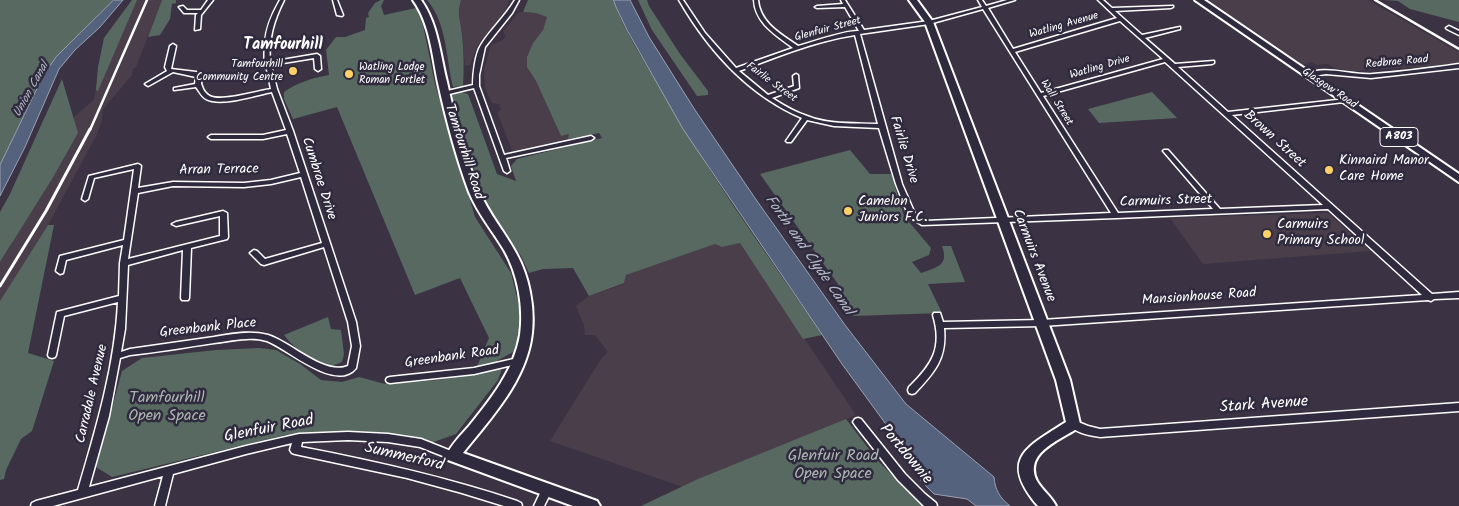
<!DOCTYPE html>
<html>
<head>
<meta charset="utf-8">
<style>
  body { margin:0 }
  canvas { display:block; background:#3b3343 }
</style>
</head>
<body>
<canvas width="1459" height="506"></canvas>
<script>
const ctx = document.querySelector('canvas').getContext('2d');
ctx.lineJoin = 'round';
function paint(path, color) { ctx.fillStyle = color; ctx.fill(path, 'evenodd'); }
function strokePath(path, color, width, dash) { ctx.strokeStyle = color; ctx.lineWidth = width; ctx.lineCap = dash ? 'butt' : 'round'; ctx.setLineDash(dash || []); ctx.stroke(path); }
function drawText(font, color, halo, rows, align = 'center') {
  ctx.font = font + ' Kalam,sans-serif'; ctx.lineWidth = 5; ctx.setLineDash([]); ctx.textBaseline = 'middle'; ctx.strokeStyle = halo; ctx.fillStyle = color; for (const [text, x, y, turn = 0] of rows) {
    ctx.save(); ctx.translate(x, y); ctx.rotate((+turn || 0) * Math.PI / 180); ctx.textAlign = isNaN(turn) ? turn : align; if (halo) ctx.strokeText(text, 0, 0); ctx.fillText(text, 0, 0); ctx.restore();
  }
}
paint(new Path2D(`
  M132 0H162L136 67 133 69 132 75 103 109 102 121 96 136 48 225 0 301V262L10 247 69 121 94 100 104 38Z
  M461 0H509L503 15 477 46 470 65 465 66 462 31 457 10Z
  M1208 0H1368L1459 52V64L1355 71 1337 69 1328 64 1316 65 1311 62 1303 65Z
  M523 12 535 13 547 17 543 30 533 43 527 67 536 81 561 136 570 134 568 139 563 142 517 152 512 150 497 112 501 110 499 104 492 103 485 88 484 70 491 45 503 40 506 36 503 32 518 13Z
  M1328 213 1370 251 1203 264 1170 218Z
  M740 243 856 415 683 487 550 441 601 359 608 352 595 335H585L584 325 576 306 589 296 624 284 625 275 715 244 722 247Z`), '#493e4a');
paint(new Path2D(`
  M0 0H114L56 57 37 87 0 165Z
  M132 0H137L98 91 96 90 98 67 104 38Z
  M162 0H176V3L172 4 170 19 160 35 148 37Z
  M381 0H384L381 6 384 15 416 8 423 25 435 84 475 217 511 273 521 314 519 338 513 352 495 362 476 369 489 338 460 278 415 295 337 107 293 119 284 99V92C298 82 313 78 329 75L326 50 336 37H345L365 30 366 18 369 17 368 13 375 3Z
  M427 0H461C456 15 461 20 462 35 464 52 464 69 463 86L453 87C446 58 447 23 427 0Z
  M528 0H614C619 22 642 57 654 78 704 167 764 250 822 335L803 339 740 243 722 247 715 244 626 275 624 283 589 296 573 268 543 269 529 273 521 256 485 203 451 99 453 94 461 92 468 94 497 174 516 181 511 166 517 159 602 138 599 133 568 139 569 134 561 136 536 81 527 67V57L533 43 543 30 547 17 536 13 523 12Z
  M638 0H647L649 6 680 54 708 91V95L697 96 652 30Z
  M1384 0H1459V22L1410 9 1398 1Z
  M62 79 78 133 52 179 0 262V212L10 194Z
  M1152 92 1177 118 1099 123 1088 109Z
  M850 150 870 174H891L904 216 931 248 929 255 912 262 921 273C938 267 949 265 942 246H951L965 282 928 284 942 313 853 316 832 287 838 284 760 174Z
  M48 225H54L28 353 54 361 32 431 21 439 6 470 4 479 0 480V301Z
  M328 317 331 329 341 330 344 354 342 362 330 367C312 359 296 351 284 335Z
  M259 348 276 350 300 364 321 380 342 382 359 377 385 384 438 380 502 369 498 380 456 434 431 443 407 435 361 431 285 435 112 477 96 467 122 371 142 358 216 350Z
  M846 419 878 461 923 506H641L698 479Z`), '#576961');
const water = new Path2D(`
  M114 0H123L100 27 75 50 59 69 25 147 0 196V165L43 76 56 57Z
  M614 0H630L649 37 695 110 757 201 845 325 906 404 994 477C995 490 1000 498 1010 506H976L967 499 934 494 921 481 920 467 904 449 842 364 683 129 627 30 616 7Z`);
paint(water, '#55627e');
strokePath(water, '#99a1b2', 1);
const street = new Path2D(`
  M208 0H213L201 15 200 29 195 30 196 15 198 13H184L179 7 183 6 187 10H201Z
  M280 0H284C274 20 268 39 270 62L317 54 320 56 321 69 318 71 315 69 314 58 271 65 277 89 293 131 356 322 360 346 356 368C336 393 288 349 267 341 250 336 231 341 214 343 186 347 158 352 130 355L120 358 109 416 89 487 246 446 299 434 348 432 388 434 421 439 456 453 458 456 456 459 453 460 420 447 388 442 348 440 302 442 301 447C374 461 446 477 517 501L521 503 522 506H504L462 493 407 478 295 454 292 453 290 450 292 443 246 454 173 474 165 506H155L163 476 53 506H31L32 503 36 501 78 490C96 429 115 366 118 302L64 316 56 355 55 357 52 358 49 357 48 355 57 312 119 296 120 263 123 245 66 260 63 273 60 274 56 271 60 256 124 240 134 169 94 178 88 199 85 201 82 199 89 176 138 164 140 165 141 166 138 188 173 182 244 183 271 180 300 173 287 134 263 139H211L208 137 211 135H263L286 130 272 92C256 95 221 107 206 99 202 97 199 91 196 87L174 90V88L195 84 196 77 173 72 150 85 148 86 145 84 167 71 165 67 170 46 173 44 176 46 171 69 196 72 201 75C202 78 200 83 202 86 203 91 208 96 212 97 225 101 258 91 271 89L266 65 264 64C265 58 264 50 265 43 266 27 272 14 280 0ZM301 177 322 243 265 259 257 251 254 250 250 253 261 264 264 265 324 247 348 322 352 346 348 366C324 376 291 342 268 335 250 330 232 334 214 337 186 341 158 345 130 349L121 352 125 329 128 265 183 250 181 298 182 300H188L189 298 191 248 227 239 228 237 227 213 223 211 176 222 172 224 176 226 220 216V236L128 259 138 193 173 186 244 187 271 184Z
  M333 0H337L343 15 342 16 337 15Z
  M515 0H519L512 13 485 47 479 75V86L504 155 591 136 594 138 591 140 506 158 510 171 507 173 504 171 474 88 445 95 442 93 443 92 473 85C473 75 475 54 481 45 490 30 505 17 515 0Z
  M679 0H683L705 33 736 68 793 48C776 35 755 23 754 0H758C760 23 781 34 798 46 813 42 846 30 859 31L845 7 817 8 815 7 817 6 843 4 841 0H845L864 30 929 21 982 7 978 0H982L986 6 1007 0H1015L988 8 1013 49 1117 18 1098 0H1103L1112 8 1173 6V7L1171 8 1115 11 1142 35 1180 27V29L1145 38 1175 64 1214 61V63L1212 64 1178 67 1228 112 1346 99V101L1344 102 1232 115 1432 294 1459 292V298L1434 299 1431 301 1428 300 1042 326 944 328C947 358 935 372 915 393L912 394 909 393 908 390 909 387C932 365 943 348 933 315L934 313H940L943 322 1042 320 1422 295 1328 209 1116 218 922 225 909 217 896 184 879 128 834 126 807 120 791 142H787L786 141 802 118C748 95 708 50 679 0ZM983 9 1111 213 926 221 916 216 902 184 860 34 929 24ZM1120 21 1163 59 1041 93 1015 52ZM855 35 878 124C855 123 829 125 807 116 795 112 783 105 772 98L799 88 798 75 796 74 793 76 794 86 768 95 739 71C777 57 815 41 855 35ZM1165 62 1323 205 1220 209 1168 150H1164L1163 151 1164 152 1213 209 1118 213 1043 96Z
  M1449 26 1459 31V35L1447 29 1446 28Z
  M1459 64V68L1371 78 1326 74 1307 77 1304 75C1325 64 1351 76 1373 74 1402 72 1431 68 1459 64Z
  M518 358 521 359 522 361 521 363 474 374 390 383 387 382 386 380 387 378 390 377 474 368Z
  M1459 403V411L1100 437C1089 435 1075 433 1068 424L1070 421 1073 420 1088 426 1100 429Z
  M858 418 861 419 905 474 925 494 936 503 937 506H924L898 480 855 425 853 422 855 419Z
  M547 486 551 487 552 490 544 506H534L543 487Z`);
const secondary = new Path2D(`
  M413 0H421C438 24 440 54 447 82 455 119 465 156 479 191 489 214 504 231 516 253 529 276 535 307 532 333 527 380 491 418 463 453L597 501 600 506H573L448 460 446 456C451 445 461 435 469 426 491 399 514 370 520 335 524 308 518 274 504 250 492 230 478 214 469 192 456 157 446 119 438 83 432 54 430 24 413 0Z
  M909 0H917L933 22 1070 380 1080 424 1078 428C1060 440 1023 453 1037 481 1042 490 1051 496 1056 506H1038C998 459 1027 447 1066 422L1056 380 925 22Z`);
const primary = new Path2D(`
  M1195 0H1204L1459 174V182Z`);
strokePath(street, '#fff', 3);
strokePath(secondary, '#fff', 4);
strokePath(primary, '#fff', 4);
paint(street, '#2f2a3d');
paint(secondary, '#2f2a3d');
paint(primary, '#2f2a3d');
strokePath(new Path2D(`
  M1375 0 1459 49
  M90 130 147 0`), '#fff', 2.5);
strokePath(new Path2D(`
  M0 286 46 211 90 129`), '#fff', 3);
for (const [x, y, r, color] of [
  [293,71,5,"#ffd166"],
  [349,74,5,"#ffd166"],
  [1329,170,5,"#ffd166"],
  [848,211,5,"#ffd166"],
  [1267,234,5,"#ffd166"]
]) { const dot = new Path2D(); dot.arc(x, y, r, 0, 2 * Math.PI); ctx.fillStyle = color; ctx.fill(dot); strokePath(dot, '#2f2a3d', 2); }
drawText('11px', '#fff', '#2f2a3d', [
  ["Watling Avenue",1064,26,-16],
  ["Glenfuir Street",828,30,-15],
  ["Redbrae Road",1397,63,-5],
  ["Watling Drive",1100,68,-16],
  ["Fairlie Street",771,83,36],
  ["Glasgow Road",1329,89,34],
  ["Wall Street",1056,103,58]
]);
drawText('11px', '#fff', '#2f2a3d', [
  ["Tamfourhill",283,65],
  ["Community Centre",283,78],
  ["Watling Lodge",359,68,"left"],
  ["Roman Fortlet",359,81,"left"]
], 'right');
drawText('italic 12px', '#b2b8c5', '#2f2a3d', [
  ["Union Canal",32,90,-61]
]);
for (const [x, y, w] of [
  [1399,137,38]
]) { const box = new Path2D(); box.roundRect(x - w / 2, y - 9.5, w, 19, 4); ctx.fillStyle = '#2f2a3d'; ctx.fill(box); strokePath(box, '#fff', 1); }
drawText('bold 12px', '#fff', null, [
  ["A803",1399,137]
]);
drawText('14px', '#fff', '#2f2a3d', [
  ["Brown Street",1274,140,42],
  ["Fairlie Drive",903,150,73],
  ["Tamfourhill Road",463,152,72],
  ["Arran Terrace",219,171,-1],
  ["Cumbrae Drive",318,179,72],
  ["Carmuirs Street",1166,202,-2],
  ["Carmuirs Avenue",1033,256,69],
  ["Mansionhouse Road",1199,298,-4],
  ["Greenbank Place",208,329,-6],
  ["Greenbank Road",452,358,-8],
  ["Carradale Avenue",93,394,-77]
]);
drawText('14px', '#fff', '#2f2a3d', [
  ["Kinnaird Manor",1339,162],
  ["Care Home",1339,178],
  ["Camelon",858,203],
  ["Juniors F.C.",858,219],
  ["Carmuirs",1277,226],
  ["Primary School",1277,242]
], 'left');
drawText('italic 15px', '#b2b8c5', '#2f2a3d', [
  ["Forth and Clyde Canal",808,256,55]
]);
drawText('bold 16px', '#fff', '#2f2a3d', [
  ["Tamfourhill",283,46]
]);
drawText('16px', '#abb4b0', '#2f2a3d', [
  ["Tamfourhill",167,399],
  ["Open Space",167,417],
  ["Glenfuir Road",833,457],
  ["Open Space",833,475]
]);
drawText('16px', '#fff', '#2f2a3d', [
  ["Stark Avenue",1264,406,-4],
  ["Glenfuir Road",269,430,-11],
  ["Portdownie",905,455,50],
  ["Summerford",404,458,13]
]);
</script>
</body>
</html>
